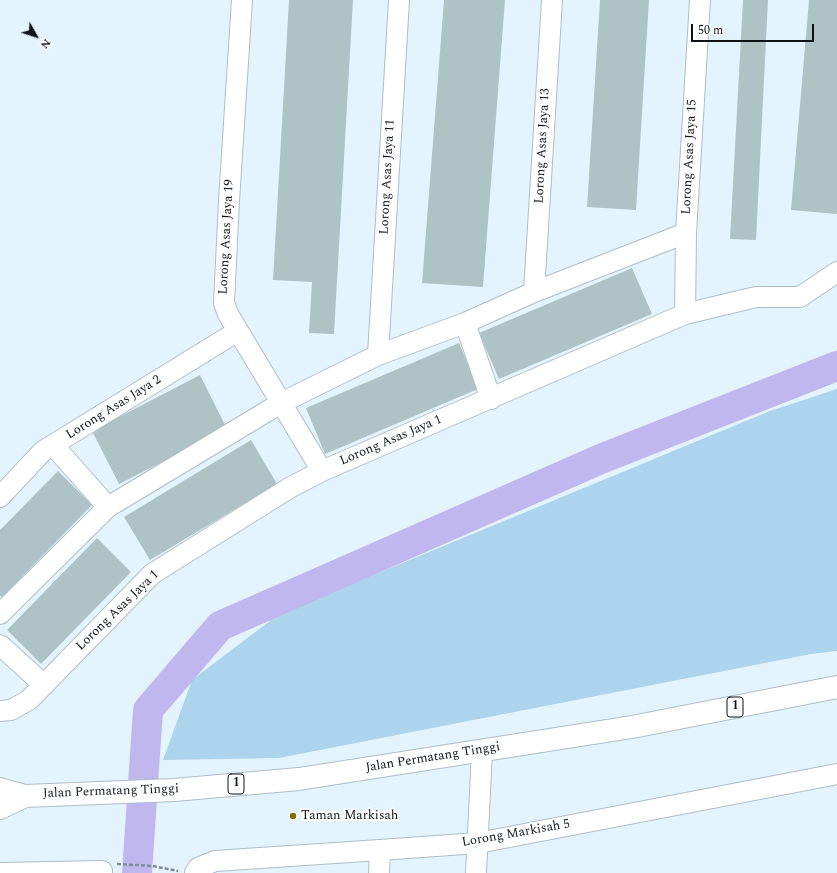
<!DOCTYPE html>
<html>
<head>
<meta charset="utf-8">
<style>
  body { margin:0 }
  #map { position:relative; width:837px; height:873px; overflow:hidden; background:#e3f4fe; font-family:Spectral,serif }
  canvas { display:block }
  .north { position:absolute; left:16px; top:16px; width:40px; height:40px; -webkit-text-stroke:3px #fefefe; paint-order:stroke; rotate:129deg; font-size:11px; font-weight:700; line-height:16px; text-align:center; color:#0d1317 }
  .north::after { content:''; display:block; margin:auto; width:14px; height:18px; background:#0d1317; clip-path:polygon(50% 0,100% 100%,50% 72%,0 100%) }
  .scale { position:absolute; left:691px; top:24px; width:123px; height:18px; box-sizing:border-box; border:2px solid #0d1317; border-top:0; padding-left:5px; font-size:12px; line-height:14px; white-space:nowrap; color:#0d1317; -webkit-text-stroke:3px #fefefe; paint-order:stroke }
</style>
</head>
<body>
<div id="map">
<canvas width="837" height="873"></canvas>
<div class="north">N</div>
<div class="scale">50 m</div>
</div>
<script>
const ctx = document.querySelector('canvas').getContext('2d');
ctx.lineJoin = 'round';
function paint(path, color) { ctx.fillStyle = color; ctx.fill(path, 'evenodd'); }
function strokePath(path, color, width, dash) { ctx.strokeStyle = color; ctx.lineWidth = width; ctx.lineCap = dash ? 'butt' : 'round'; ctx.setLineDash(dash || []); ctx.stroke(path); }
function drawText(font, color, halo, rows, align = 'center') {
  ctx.font = font + ' Spectral,serif'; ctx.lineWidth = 4; ctx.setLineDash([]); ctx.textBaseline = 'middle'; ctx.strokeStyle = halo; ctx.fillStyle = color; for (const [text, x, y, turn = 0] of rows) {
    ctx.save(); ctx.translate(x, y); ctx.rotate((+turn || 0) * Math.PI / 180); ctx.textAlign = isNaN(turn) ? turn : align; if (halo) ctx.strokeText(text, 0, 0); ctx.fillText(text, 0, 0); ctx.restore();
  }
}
paint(new Path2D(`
  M837 389V651L811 654 279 758 163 760 192 680 279 614 770 411Z`), '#acd4ec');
strokePath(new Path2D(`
  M137 873 148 710 220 626 603 458 837 366`), '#c0b7ef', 30);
paint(new Path2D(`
  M289 0H353L334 334 309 333 312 282 273 280Z
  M444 0H505L483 287 422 283Z
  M600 0H649L636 210 587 207Z
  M743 0H768L756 240 730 239Z
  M809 0H837V214L791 210Z
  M632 268 652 314 499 379 479 333Z
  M459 343 478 389 325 454 306 408Z
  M200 375 227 429 119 484 92 431Z
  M251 440 277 484 150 560 124 517Z
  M58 471 92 505 2 597 0 596V530Z
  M97 538 131 572 41 664 7 630Z`), '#afc3c6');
const minor = new Path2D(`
  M242 0 229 201 224 303 228 314 322 471
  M534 292 552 0
  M685 314 686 233 700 0
  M465 323 491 399
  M378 355 399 0
  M53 445 108 507
  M0 497 43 451 238 331
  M0 614 108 507 281 403 378 355 465 323 534 292 686 233
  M0 645 44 685
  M0 711 11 710 29 700 152 574 291 487 322 471 685 314 756 297H800L837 272
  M0 873 102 871V873
  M195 873 198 868 215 861 380 850 478 843 837 774
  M379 873 380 850
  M476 873 482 751`);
const highway = new Path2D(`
  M0 789 25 796 174 790 299 779 632 727 837 687
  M0 808 25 796`);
strokePath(minor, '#adbec8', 22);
strokePath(highway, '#adbec8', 24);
strokePath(new Path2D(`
  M117 864 153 866 178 871`), '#828e95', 2.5, [4, 2]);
strokePath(minor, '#fff', 20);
strokePath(highway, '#fff', 22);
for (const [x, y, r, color] of [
  [293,816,4,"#836d09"]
]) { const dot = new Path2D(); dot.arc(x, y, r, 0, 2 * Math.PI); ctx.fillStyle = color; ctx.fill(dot); strokePath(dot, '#fefefe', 1.5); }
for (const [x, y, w] of [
  [735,707,16],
  [236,784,16]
]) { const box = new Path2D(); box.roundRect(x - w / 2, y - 10, w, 20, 3); ctx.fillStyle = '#fefefe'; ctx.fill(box); strokePath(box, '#0d1317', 1); }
drawText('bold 12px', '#0d1317', null, [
  ["1",735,707],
  ["1",236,784]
]);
drawText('13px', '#0d1317', '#fefefe', [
  ["Lorong Asas Jaya 13",543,146,-87],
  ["Lorong Asas Jaya 15",690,157,-87],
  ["Lorong Asas Jaya 11",388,177,-87],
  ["Lorong Asas Jaya 19",227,237,-87],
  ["Lorong Asas Jaya 2",114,408,-32],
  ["Lorong Asas Jaya 1",391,441,-23],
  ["Lorong Asas Jaya 1",118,611,-44],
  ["Jalan Permatang Tinggi",433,758,-9],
  ["Jalan Permatang Tinggi",111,792,-2],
  ["Lorong Markisah 5",516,834,-10]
]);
drawText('13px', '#0d1317', '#fefefe', [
  ["Taman Markisah",301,816]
], 'left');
</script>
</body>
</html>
